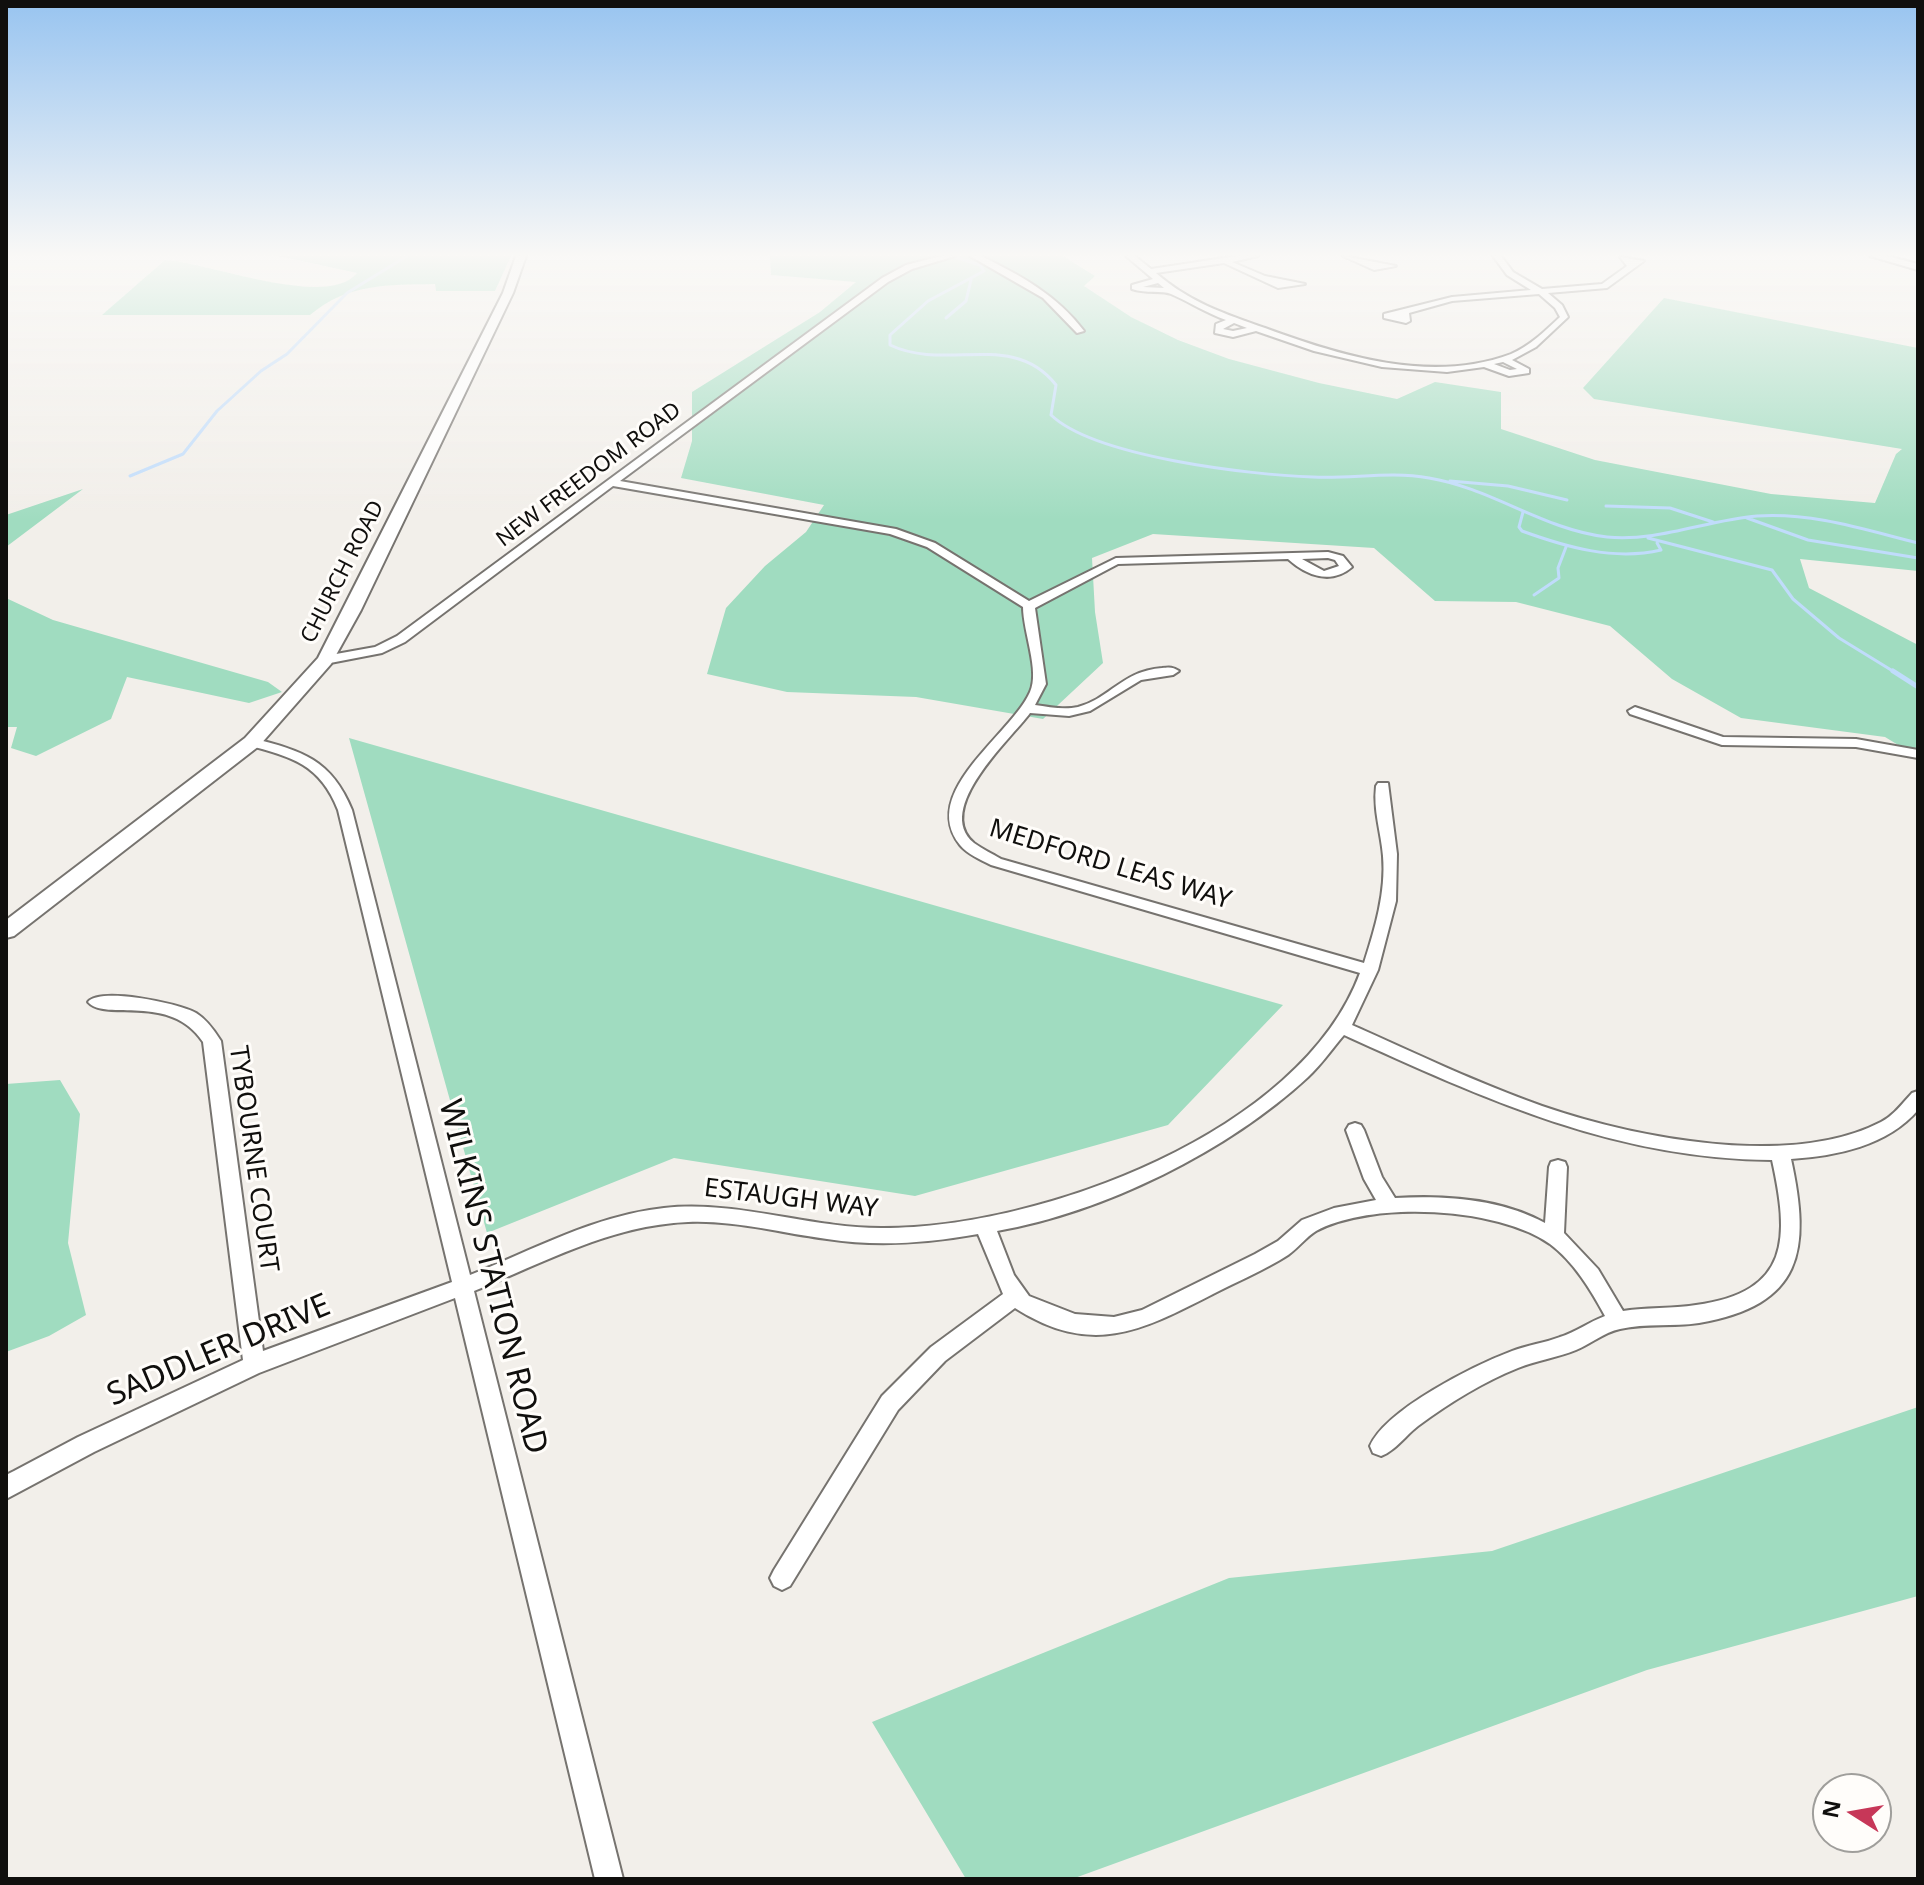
<!DOCTYPE html>
<html>
<head>
<meta charset="utf-8">
<style>
  body { margin:0 }
  #map { position:relative; width:1924px; height:1885px; overflow:hidden; background:#f2efea; font-family:"Noto Sans",sans-serif }
  canvas { display:block }
  .frame { position:absolute; inset:0; border:8px solid #100f0d; pointer-events:none }
  .north { position:absolute; left:1812px; top:1773px; width:80px; height:80px; box-sizing:border-box; background:#fffdfa; border:2px solid #9f9e9b; border-radius:50%; rotate:281deg; font-size:22px; font-weight:700; line-height:32px; text-align:center; color:#100f0d }
  .north::after { content:''; display:block; margin:auto; width:28px; height:36px; background:#c73758; clip-path:polygon(50% 0,100% 100%,50% 72%,0 100%) }
</style>
</head>
<body>
<div id="map">
<canvas width="1924" height="1885"></canvas>
<div class="frame"></div>
<div class="north">N</div>
</div>
<script>
const ctx = document.querySelector('canvas').getContext('2d');
ctx.lineJoin = 'round';
function paint(path, color) { ctx.fillStyle = color; ctx.fill(path, 'evenodd'); }
function strokePath(path, color, width, dash) { ctx.strokeStyle = color; ctx.lineWidth = width; ctx.lineCap = dash ? 'butt' : 'round'; ctx.setLineDash(dash || []); ctx.stroke(path); }
function drawText(font, color, halo, rows, align = 'center') {
  ctx.font = font + ' "Noto Sans",sans-serif'; ctx.lineWidth = 6; ctx.setLineDash([]); ctx.textBaseline = 'middle'; ctx.strokeStyle = halo; ctx.fillStyle = color; for (const [text, x, y, turn = 0] of rows) {
    ctx.save(); ctx.translate(x, y); ctx.rotate((+turn || 0) * Math.PI / 180); ctx.textAlign = isNaN(turn) ? turn : align; if (halo) ctx.strokeText(text, 0, 0); ctx.fillText(text, 0, 0); ctx.restore();
  }
}
paint(new Path2D(`
  M279 256H511L495 291H436L435 284C388 285 348 283 310 315H102L165 260C208 262 327 310 357 273Z
  M770 256H1063L1095 276 1084 286 1131 317 1178 340 1229 359 1319 383 1397 399 1435 382 1501 392V429L1595 460 1771 494 1875 503 1896 454 1902 449 1594 399 1583 388 1664 298 1918 348V571L1800 559 1809 588 1918 645V757L1885 737 1741 718 1672 679 1610 626 1516 602 1435 601 1374 548 1153 534 1092 558 1095 612 1103 663 1043 719 916 697 787 692 707 674 726 608 765 566 806 532 824 505 681 478 692 441V392L820 312 856 282 771 275Z
  M83 489 6 547V515Z
  M6 598 53 620 268 682 282 692 249 703 127 677 111 719 36 756 11 748 17 727H6Z
  M349 738 1283 1005 1168 1125 915 1196 674 1158 487 1233Z
  M60 1080 80 1114 68 1243 86 1315 49 1336 6 1352V1084Z
  M1918 1407V1596L1647 1670 1072 1879H966L872 1722 1229 1578 1492 1551Z`), '#a0dcc0');
strokePath(new Path2D(`
  M952 256 980 265 984 271 928 301 890 335V345C947 372 1013 330 1056 385L1051 415C1095 457 1251 475 1313 477 1352 479 1390 471 1429 478 1491 488 1544 530 1607 537 1658 542 1707 520 1757 516 1812 512 1866 530 1918 543
  M946 318 966 301 971 280
  M130 476 183 454 217 411 261 371 287 354 347 293 407 256
  M1450 481 1508 486 1567 500
  M1606 506 1670 508 1713 522
  M1523 512 1519 527 1522 531C1566 547 1614 561 1661 550L1657 543
  M1747 518 1808 540 1918 558
  M1648 538 1772 570 1793 599 1839 638 1896 673
  M1534 595 1559 578 1558 568 1566 547`), '#c0dcfb', 3);
strokePath(new Path2D(`
  M1893 671 1918 687`), '#c0dcfb', 5);
const minor = new Path2D(`
  M941 256H955L912 269 888 282 620 481 896 529 935 543 1029 601 1116 558 1328 552 1343 556 1352 567C1331 585 1307 576 1288 559L1118 564 1035 608 1046 684 1035 705C1049 707 1064 710 1078 707 1111 698 1122 671 1162 668 1170 667 1173 667 1179 671L1173 675 1141 680 1090 711 1069 716 1030 713C1010 740 933 809 974 843 982 849 993 854 1001 859L1364 963C1375 929 1386 892 1383 856 1381 832 1373 810 1376 786L1378 783H1388L1397 854 1396 901 1378 970 1352 1025C1415 1053 1477 1083 1542 1106 1635 1138 1790 1169 1881 1122 1893 1116 1902 1104 1912 1093L1918 1091V1110C1887 1146 1836 1156 1791 1159 1811 1251 1803 1305 1699 1323 1673 1327 1646 1323 1620 1329 1604 1332 1591 1344 1576 1350 1557 1358 1537 1360 1518 1368 1483 1382 1449 1403 1418 1426 1406 1435 1395 1451 1381 1456L1373 1453 1370 1446C1386 1409 1475 1365 1512 1351 1528 1345 1544 1343 1560 1337 1576 1332 1589 1322 1605 1316 1591 1290 1574 1262 1550 1244 1497 1207 1372 1201 1316 1231 1306 1237 1298 1248 1288 1255 1265 1270 1238 1281 1213 1294 1141 1331 1092 1357 1015 1308L945 1361 898 1410 790 1586 782 1590 774 1586 770 1578 774 1570 882 1396 931 1347 1003 1294 978 1234C928 1243 878 1247 827 1239 781 1233 734 1220 688 1222 611 1225 543 1263 474 1291L623 1879H595L455 1298 259 1373 94 1452 6 1499V1475L14 1471 78 1437 243 1360 203 1042C170 992 105 1022 88 1002 100 987 178 1003 196 1013 207 1020 214 1030 221 1041L263 1351 452 1282 338 810C320 764 292 757 247 745V739L252 738C302 751 331 759 352 810L470 1275C533 1250 596 1215 664 1208 738 1200 808 1228 881 1228 1039 1229 1301 1133 1360 973L991 865C981 860 967 854 960 845 918 792 1011 735 1030 692 1040 671 1023 632 1023 607L927 547 890 534 613 486 405 642 382 653 325 664 319 660 325 656 375 647 397 636 882 278 906 265ZM1328 558 1335 560 1339 566 1324 571 1302 559ZM1344 1035C1485 1099 1615 1159 1772 1160 1789 1238 1791 1292 1696 1305 1672 1309 1647 1307 1623 1311L1598 1269 1564 1233 1567 1167 1565 1162 1558 1160 1551 1162 1549 1167 1545 1223C1502 1199 1444 1195 1395 1198L1382 1177 1364 1130 1361 1125 1355 1123 1349 1125 1346 1130 1364 1179 1376 1200 1334 1208 1302 1220 1278 1241 1255 1254 1142 1310 1114 1317 1075 1314 1029 1296 1014 1275 997 1231C1105 1212 1228 1151 1308 1077 1321 1065 1332 1049 1344 1035Z
  M970 256H981C1020 275 1057 295 1084 331L1077 333 1043 298Z
  M1126 256H1135L1151 269 1237 256H1258L1232 262 1265 276 1305 284 1278 288 1224 263 1156 273C1189 302 1225 314 1265 328 1341 356 1431 384 1511 354 1530 346 1545 331 1560 317L1555 308 1539 294 1452 301 1409 313 1410 321 1406 323 1384 318V314L1452 297 1531 290 1507 275 1493 256H1501L1513 272 1542 289 1602 284 1627 266 1620 257 1644 261 1607 288 1548 293 1562 305 1568 317 1536 347 1512 360 1529 369V373L1509 376 1484 367 1447 372 1382 367 1314 351 1256 331 1233 337 1215 333 1216 324 1226 320C1206 313 1190 302 1171 294 1162 290 1146 294 1132 289V285L1153 279ZM1158 283 1164 288 1143 287ZM1234 323 1247 328 1233 331 1223 329ZM1503 362 1517 369 1510 370 1494 364Z
  M1343 256 1396 266 1374 270Z
  M1635 707 1723 737 1856 739 1918 750V758L1856 747 1722 745 1630 714 1628 711Z`);
const tertiary = new Path2D(`
  M1870 256H1887L1918 264V270Z`);
const secondary = new Path2D(`
  M516 256H526L513 293 361 610 331 664 259 746 14 936 6 938V920L245 738 318 658 503 293Z`);
strokePath(minor, '#76736f', 4);
strokePath(tertiary, '#76736f', 4);
strokePath(secondary, '#76736f', 4);
paint(minor, '#fff');
paint(tertiary, '#fff');
paint(secondary, '#fff');
const sky = ctx.createLinearGradient(0, 0, 0, 520);
sky.addColorStop(0, '#98c4f0');
sky.addColorStop(0.49, '#f9f8f6');
sky.addColorStop(1, '#f9f8f600');
ctx.fillStyle = sky;
ctx.fillRect(0, 0, 1924, 520);
drawText('22px', '#100f0d', '#fffdfa', [
  ["NEW FREEDOM ROAD",589,475,-37],
  ["CHURCH ROAD",343,572,-63]
]);
drawText('26px', '#100f0d', '#fffdfa', [
  ["MEDFORD LEAS WAY",1110,865,17],
  ["TYBOURNE COURT",253,1159,82],
  ["ESTAUGH WAY",791,1199,7]
]);
drawText('32px', '#100f0d', '#fffdfa', [
  ["WILKINS STATION ROAD",492,1277,76],
  ["SADDLER DRIVE",219,1351,-23]
]);
</script>
</body>
</html>
